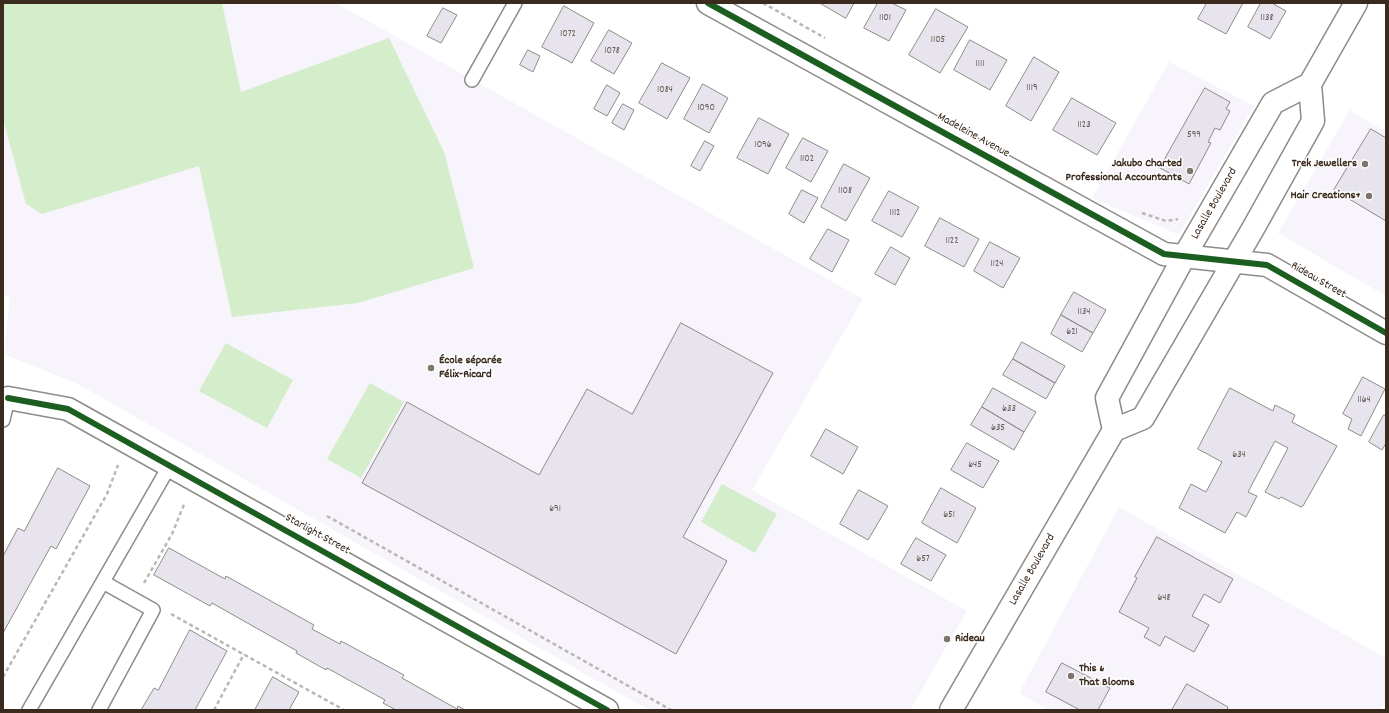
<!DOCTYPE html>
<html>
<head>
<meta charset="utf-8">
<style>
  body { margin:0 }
  #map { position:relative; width:1389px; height:713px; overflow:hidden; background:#fff; font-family:Dekko,sans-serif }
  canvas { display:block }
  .frame { position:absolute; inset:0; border:4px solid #3b2a1e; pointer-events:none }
</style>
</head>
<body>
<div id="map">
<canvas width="1389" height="713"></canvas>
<div class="frame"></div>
</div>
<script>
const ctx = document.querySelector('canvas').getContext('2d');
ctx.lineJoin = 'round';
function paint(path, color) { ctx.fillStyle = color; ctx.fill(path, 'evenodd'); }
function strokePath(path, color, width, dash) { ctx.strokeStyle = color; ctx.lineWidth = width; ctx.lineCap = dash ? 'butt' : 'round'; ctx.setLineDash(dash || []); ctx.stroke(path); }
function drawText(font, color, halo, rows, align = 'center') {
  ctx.font = font + ' Dekko,sans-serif'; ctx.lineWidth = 3; ctx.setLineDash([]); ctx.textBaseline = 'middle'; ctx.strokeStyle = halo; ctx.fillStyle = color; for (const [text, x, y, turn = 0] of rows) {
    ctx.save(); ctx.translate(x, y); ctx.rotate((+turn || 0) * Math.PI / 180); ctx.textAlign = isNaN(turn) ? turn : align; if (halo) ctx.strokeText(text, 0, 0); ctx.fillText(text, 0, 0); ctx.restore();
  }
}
paint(new Path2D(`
  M3 3H336L863 299 752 490 967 611 910 710H650L627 698 76 383 4 354 10 298 3 294Z
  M1169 62 1254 106 1179 235 1092 198Z
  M1350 110 1386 132V296L1278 233Z
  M1119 507 1386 658V701L1381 710H1049L1019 693Z`), '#f7f4fc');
paint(new Path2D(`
  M3 3H222L241 92 389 38 444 152 474 268 358 303 232 317 199 166 42 214 26 204 3 119Z
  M226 343 293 380 267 428 199 391Z
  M370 383 404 402 361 478 327 459Z
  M722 484 777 514 755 553 701 522Z`), '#d4edca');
const building = new Path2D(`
  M820 3H854L846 18Z
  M878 3H892L906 10 889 41 864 28Z
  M1207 3H1243L1226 34 1198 19Z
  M1261 3H1272L1286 11 1270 39 1248 27Z
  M564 6 594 23 572 63 542 47Z
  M443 8 457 15 441 43 427 36Z
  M936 9 968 27 940 73 909 55Z
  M609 30 632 43 614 74 591 61Z
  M970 40 1007 60 990 90 954 70Z
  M528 50 540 56 533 72 520 65Z
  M1034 57 1059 72 1031 121 1006 106Z
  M662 63 690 78 667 119 639 103Z
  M703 84 728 98 709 133 684 119Z
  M607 85 620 93 607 116 594 109Z
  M1205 88 1230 102 1226 109 1230 111 1220 130 1215 128 1208 142 1211 143 1189 184 1160 168Z
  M1072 98 1116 123 1097 155 1053 130Z
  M623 104 634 110 624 130 612 123Z
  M759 118 789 134 768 174 737 158Z
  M1371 129 1386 138V221L1334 190Z
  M803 138 828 151 811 182 786 168Z
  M705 141 714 146 700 171 691 166Z
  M844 164 870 178 846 221 821 207Z
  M802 190 818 198 804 223 789 214Z
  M889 191 919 207 902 237 872 221Z
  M940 218 979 239 964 267 925 246Z
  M828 229 849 240 832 272 810 259Z
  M990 242 1020 258 1003 288 974 271Z
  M891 247 910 258 895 285 875 274Z
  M1074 292 1106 310 1093 333 1061 315Z
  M1061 315 1093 333 1082 352 1051 334Z
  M681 323 773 373 683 537 727 561 676 654 362 483 407 402 539 475 587 389 632 414Z
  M1022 342 1065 366 1055 383 1013 359Z
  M1013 359 1055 383 1046 399 1003 375Z
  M1363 377 1385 389 1361 436 1348 429 1352 419 1343 414Z
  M993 388 1036 412 1024 432 982 407Z
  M1230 388 1273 411 1275 405 1295 415 1292 422 1337 446 1303 506 1301 507 1281 497 1279 499 1265 492 1288 448 1275 441 1248 492 1257 496 1246 517 1237 512 1225 533 1179 508 1191 484 1206 492 1222 462 1198 449Z
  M982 407 1024 432 1014 450 971 425Z
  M1384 415 1386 416V443L1382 450 1369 442Z
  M826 429 858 447 843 474 811 456Z
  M967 443 999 461 983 488 951 470Z
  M58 468 90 486 56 549 51 546 3 633V556L18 528 24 531Z
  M941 488 976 508 957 543 922 523Z
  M859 490 888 506 868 540 840 524Z
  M1157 537 1233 579 1220 603 1204 594 1192 616 1209 625 1194 652 1165 636 1160 646 1144 637 1149 628 1119 612 1137 578 1135 577Z
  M916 538 946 555 931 581 901 564Z
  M169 548 225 579 226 576 314 625 312 629 340 644 341 641 404 675 402 678 457 709 458 706 465 710H396L383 703 385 700 327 668 326 670 296 653 297 651 212 603 210 606 154 575Z
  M190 630 227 651 195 710H141L154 688 158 690Z
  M1062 663 1110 688 1098 710H1080L1046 692Z
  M273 677 299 692 289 710H255Z
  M1187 684 1228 707 1227 710H1172Z`);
paint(building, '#e7e4ed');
strokePath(building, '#8e8b88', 1);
const lane = new Path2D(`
  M472 80 515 3
  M3 420 8 398
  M29 710 170 465
  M99 710 153 610 103 582`);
const street = new Path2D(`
  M708 3 1164 254 1267 265 1386 333
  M8 398 68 409 607 710`);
const secondary = new Path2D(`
  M1114 430 1107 398 1185 255 1273 103 1310 84 1356 3
  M951 710 1114 430 1143 418 1254 227 1313 121 1310 84`);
strokePath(lane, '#8e8b88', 16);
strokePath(street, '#8e8b88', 25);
strokePath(secondary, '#8e8b88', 25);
strokePath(new Path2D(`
  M763 3 825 38
  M1142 213 1166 221 1178 219
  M327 516 671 710
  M144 583 172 534 185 502
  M171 614 344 710
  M3 677 107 494 118 465
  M214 710 244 654`), '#b9b8b6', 2.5, [4, 3]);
strokePath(lane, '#fff', 13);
strokePath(street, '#fff', 22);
strokePath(secondary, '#fff', 22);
strokePath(new Path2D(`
  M708 3 1164 254 1267 265 1386 333
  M8 398 68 409 607 710`), '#1b5e20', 6);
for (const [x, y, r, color] of [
  [1365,164,4,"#80756d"],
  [1190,171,4,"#80756d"],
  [1369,196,4,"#80756d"],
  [431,368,4,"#80756d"],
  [947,639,4,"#80756d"],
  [1071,676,4,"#80756d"]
]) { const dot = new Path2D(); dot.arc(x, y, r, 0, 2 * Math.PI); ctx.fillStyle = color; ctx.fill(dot); strokePath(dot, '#fff', 1.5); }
drawText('10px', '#665852', null, [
  ["1101",885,19],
  ["1138",1267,19],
  ["1072",568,35],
  ["1105",938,41],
  ["1078",612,52],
  ["1111",980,65],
  ["1119",1032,89],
  ["1084",665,91],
  ["1090",706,109],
  ["1123",1084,126],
  ["599",1194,136],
  ["1096",763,146],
  ["1102",807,160],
  ["1108",845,192],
  ["1112",895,214],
  ["1122",952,242],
  ["1124",997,265],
  ["1134",1084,313],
  ["621",1072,333],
  ["1164",1364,401],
  ["633",1009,410],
  ["635",998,429],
  ["634",1239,456],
  ["645",975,466],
  ["691",555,510],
  ["651",949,516],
  ["657",923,560],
  ["648",1164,599]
]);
drawText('12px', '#3b2a1e', '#fff', [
  ["Madeleine Avenue",973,136,29],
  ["Lasalle Boulevard",1215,204,-60],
  ["Rideau Street",1318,281,30],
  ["Starlight Street",317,535,29],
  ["Lasalle Boulevard",1033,570,-60]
]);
drawText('bold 12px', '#3b2a1e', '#fff', [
  ["Jakubo Charted",1182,164],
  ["Professional Accountants",1182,178],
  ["Trek Jewellers",1357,164],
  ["Hair Creations+",1361,196],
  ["École séparée",439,361,"left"],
  ["Félix-Ricard",439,375,"left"],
  ["Rideau",955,639,"left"],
  ["This &",1079,669,"left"],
  ["That Blooms",1079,683,"left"]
], 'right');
</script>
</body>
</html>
